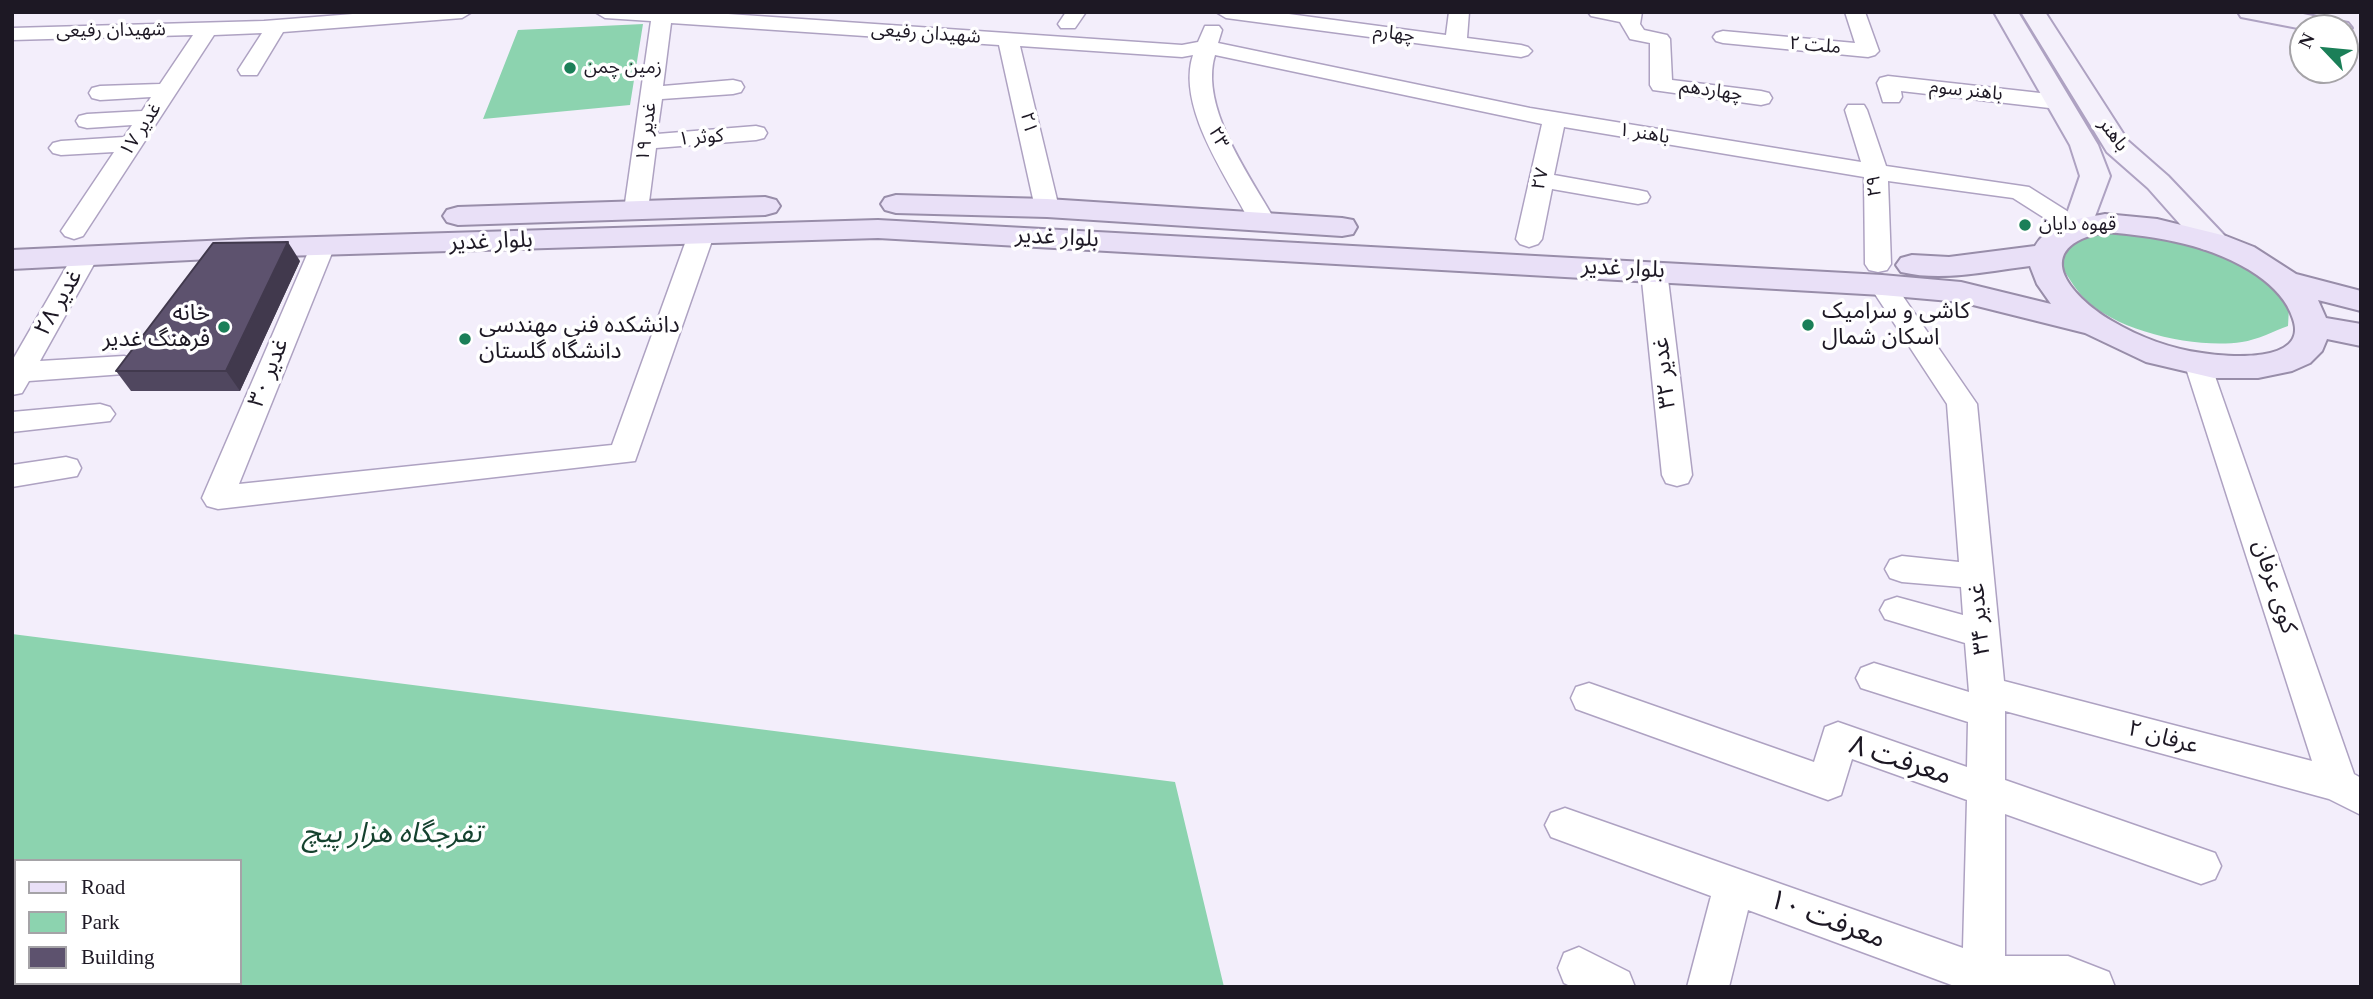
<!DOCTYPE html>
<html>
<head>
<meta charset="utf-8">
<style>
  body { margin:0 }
  #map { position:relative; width:2373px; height:999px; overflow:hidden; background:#f3eefb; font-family:"Times New Roman",serif }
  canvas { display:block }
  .frame { position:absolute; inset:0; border:14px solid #1d1824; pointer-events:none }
  .legend { position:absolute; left:14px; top:859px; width:228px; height:126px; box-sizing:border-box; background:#fff; border:2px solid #a5a3a7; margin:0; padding:9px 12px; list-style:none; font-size:21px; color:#1d1824 }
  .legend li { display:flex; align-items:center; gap:14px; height:35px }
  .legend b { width:35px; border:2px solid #a5a3a7 }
  .north { position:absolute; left:2289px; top:14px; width:70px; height:70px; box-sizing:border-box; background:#fff; border:2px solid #a5a3a7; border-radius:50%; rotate:296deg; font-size:19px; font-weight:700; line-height:28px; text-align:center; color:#1d1824 }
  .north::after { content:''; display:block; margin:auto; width:24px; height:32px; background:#1b7f58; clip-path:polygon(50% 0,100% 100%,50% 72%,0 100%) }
</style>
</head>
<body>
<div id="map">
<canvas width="2373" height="999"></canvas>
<div class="frame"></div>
<ul class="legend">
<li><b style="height:9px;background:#e9e0f7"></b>Road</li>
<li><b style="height:19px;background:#8cd3af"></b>Park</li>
<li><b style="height:19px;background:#5d526e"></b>Building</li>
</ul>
<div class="north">N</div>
</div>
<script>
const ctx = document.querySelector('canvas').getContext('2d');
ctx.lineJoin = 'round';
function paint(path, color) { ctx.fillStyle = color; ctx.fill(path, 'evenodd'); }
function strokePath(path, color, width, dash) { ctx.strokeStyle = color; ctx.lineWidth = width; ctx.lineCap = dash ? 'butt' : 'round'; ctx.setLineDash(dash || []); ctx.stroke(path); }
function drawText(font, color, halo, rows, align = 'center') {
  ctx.font = font + ' "Times New Roman","Noto Sans Arabic",serif'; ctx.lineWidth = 7; ctx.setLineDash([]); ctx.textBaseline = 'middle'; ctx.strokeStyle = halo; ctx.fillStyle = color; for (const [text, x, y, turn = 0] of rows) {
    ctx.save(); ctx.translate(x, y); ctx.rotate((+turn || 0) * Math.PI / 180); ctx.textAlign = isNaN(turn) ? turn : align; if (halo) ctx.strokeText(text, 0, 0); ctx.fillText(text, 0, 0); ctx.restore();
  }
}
paint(new Path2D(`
  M643 24 630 105 483 119 518 30Z
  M2084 227 2195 236 2290 289 2288 326C2274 331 2257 340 2242 342 2196 349 2117 332 2084 298 2074 288 2067 274 2058 262L2064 238Z
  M12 634 1175 782 1224 987H12ZM16 861H240V983H16Z`), '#8cd3af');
const minor = new Path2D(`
  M378 12H472L462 18 283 32 257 75H241L238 70 262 33 214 35 83 236 74 239 65 236 61 231 114 152 61 155 53 153 49 148 53 143 61 141 124 137 132 125 87 128 79 126 76 121 79 116 87 114 142 111 151 97 100 100 92 98 89 93 92 88 100 86 160 84 193 35 12 40V28L264 21Z
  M595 12H699L1182 45 1198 42 1205 26H1219L1222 30 1218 43 1530 108 1861 162 1845 110 1848 105H1864L1867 110 1886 166 2029 187 2086 223 2090 228 2086 233 2077 236 2068 233 2013 198 1888 181 1891 264 1887 270 1878 272 1869 270 1865 264 1864 177 1564 127 1554 175 1638 190 1647 192 1650 197 1647 202 1638 204 1552 189 1542 239 1538 244 1529 247 1520 244 1516 239 1542 124 1215 55C1199 108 1251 177 1276 222L1272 227 1263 230 1254 227 1250 222C1227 177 1176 107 1193 55L1182 57 1020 46 1059 208 1056 213 1047 215 1038 213 1035 208 999 45 671 23 663 86 733 80 741 82 744 87 741 92 733 94 662 99 657 134 756 126 764 128 767 133 764 138 756 140 656 148 648 210 645 215 636 217 627 215 624 210 651 21 605 18Z
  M1066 12H1086L1075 28H1061L1058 24Z
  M1216 12H1274L1446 35 1449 12H1469L1467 38 1521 45 1528 47 1532 51 1528 55 1521 57 1226 18Z
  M1588 12H1642L1640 24 1644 30 1667 35 1670 39 1672 80 1761 91 1769 93 1772 98 1769 103 1761 105 1653 90 1650 85V43L1630 39 1620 22 1591 16Z
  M1845 12H1865L1879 51 1875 55 1868 57 1723 43 1716 41 1713 37 1716 33 1723 31 1855 43Z
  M1888 76 2058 95 2066 97 2069 102 2066 107 2058 109 1901 91 1902 97 1899 102H1883L1877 83 1880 78Z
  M701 227 710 230 714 235 635 461 218 509 207 506 202 498 312 243 321 240 330 243 334 248 239 484 612 445 688 235 692 230Z
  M85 249 94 252 98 257 40 361 124 356 134 359 138 365 134 371 124 374 29 381 22 393 12 395V361L72 257 76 252Z
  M1654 263 1663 265 1667 271 1692 475 1688 483 1677 486 1666 483 1662 475 1641 271 1645 265Z
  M1882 277 1891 279 1977 404 2004 681 2312 761 2185 365 2189 359 2199 356 2209 359 2354 774 2361 778V815L2329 799 2005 711V780L2215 853 2221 866 2215 879 2201 884 2005 814V956H2068L2109 972 2115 987H1957L1748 910 1729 987H1687L1711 896 1551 837 1545 825 1551 813 1565 808 1963 948 1967 800 1852 759 1841 795 1828 800 1576 709 1571 698 1576 687 1589 683 1814 762 1825 727 1838 722 1967 767 1968 722 1861 688 1856 678 1861 668 1874 663 1969 692 1965 643 1885 619 1880 610 1885 601 1897 597 1963 615 1961 587 1902 582 1890 578 1885 569 1890 560 1902 556 1959 562 1947 404 1869 285 1873 279Z
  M100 404 110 407 115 414 110 421 12 432V412Z
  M66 457 77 460 81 468 77 476 12 487V465Z
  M1579 947 1629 972 1635 987H1572L1564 983 1558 968 1564 953Z`);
const secondary = new Path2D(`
  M1994 12H2018L2098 145 2110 176 2088 235 2077 237 2066 235 2062 228 2080 176 2070 145Z
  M2021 12H2045L2128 141 2168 176 2224 235 2229 242 2224 249 2213 251 2202 249 2148 188 2107 152Z
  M2238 12H2293L2348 23 2352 28 2345 34V28L2303 29 2241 17Z`);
const primary = new Path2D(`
  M896 195 1047 199 1342 218 1353 220 1357 227 1353 234 1342 236 1047 217 896 213 885 210 881 204 885 198Z
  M765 197 776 200 780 206 776 212 765 215 458 225 447 222 443 216 447 210 458 207Z
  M2105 214 2157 219 2226 236 2254 247 2296 274 2361 291V311L2318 300 2326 318 2361 324V346L2327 339 2322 351 2310 363 2292 371 2258 378H2214L2146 362 2085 333 1961 302 1882 295 878 238 250 257 12 269V250L250 239 878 220 1882 275 1961 282 2051 304 2037 284 2030 266C1988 271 1943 282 1901 272L1896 265 1901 258 1912 255 1949 257 2035 246C2050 221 2079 219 2105 214ZM2105 232C2157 236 2213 245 2257 275 2274 287 2287 300 2293 319 2309 364 2226 357 2202 353 2171 349 2139 337 2112 321 2068 295 2029 247 2105 232Z`);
strokePath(minor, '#aea2c2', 3);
strokePath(secondary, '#aea2c2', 4);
strokePath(primary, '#988da9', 4);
paint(minor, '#fff');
paint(secondary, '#f4f0fb');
paint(primary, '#e9e0f7');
paint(new Path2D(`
  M300 261 240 391H131L116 371Z`), '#50475f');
paint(new Path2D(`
  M288 242 300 261 240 391 226 371Z`), '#41394d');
const building = new Path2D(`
  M288 242 226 371H116L213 243Z`);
paint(building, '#5d526e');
strokePath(building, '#41394d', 2);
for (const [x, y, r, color] of [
  [570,68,7,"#1b7f58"],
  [2025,225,7,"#1b7f58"],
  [1808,325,7,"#1b7f58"],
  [224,327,7,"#1b7f58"],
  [465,339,7,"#1b7f58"]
]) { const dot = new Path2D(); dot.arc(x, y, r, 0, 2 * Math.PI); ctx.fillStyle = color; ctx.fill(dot); strokePath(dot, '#fff', 2.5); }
drawText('19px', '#1d1824', '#fff', [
  ["شهیدان رفیعی",111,31,-1],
  ["شهیدان رفیعی",926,34,4],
  ["چهارم",1394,34,7],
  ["۲ ملت",1815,46,5],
  ["چهاردهم",1711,91,8],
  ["باهنر سوم",1966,91,6],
  ["۲۱",1028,123,77],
  ["۱۷ غدیر",141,130,-57],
  ["۱۹ غدیر",647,132,-83],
  ["باهنر ۱",1644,134,9],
  ["باهنر",2113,135,53],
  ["۱ کوثر",701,138,-5],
  ["۲۳",1218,138,62],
  ["۲۷",1541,179,-78],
  ["۲۹",1875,186,-94]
]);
drawText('19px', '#1d1824', '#fff', [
  ["زمین چمن",584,68],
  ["قهوه دایان",2039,225]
], 'left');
drawText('23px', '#1d1824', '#fff', [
  ["بلوار غدیر",1057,238,3],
  ["بلوار غدیر",491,242,-2],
  ["بلوار غدیر",1623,269,3],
  ["۲۸ غدیر",59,303,-60],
  ["غدیر ۳۰",269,373,-68],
  ["۳۲ غدیر",1665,373,-96],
  ["کوی عرفان",2274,587,72],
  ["۳۴ غدیر",1980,619,-95],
  ["۲ عرفان",2163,738,15]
]);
drawText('23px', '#1d1824', '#fff', [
  ["کاشی و سرامیک",1822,312],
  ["اسکان شمال",1822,338],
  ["خانه",210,314,"right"],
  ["فرهنگ غدیر",210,340,"right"],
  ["دانشکده فنی مهندسی",479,326],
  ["دانشگاه گلستان",479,352]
], 'left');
drawText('28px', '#1d1824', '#fff', [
  ["معرفت ۸",1900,761,18],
  ["معرفت ۱۰",1827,920,20]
]);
drawText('italic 28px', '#15422f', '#fff', [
  ["تفرجگاه هزار پیچ",392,835]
]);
</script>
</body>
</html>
